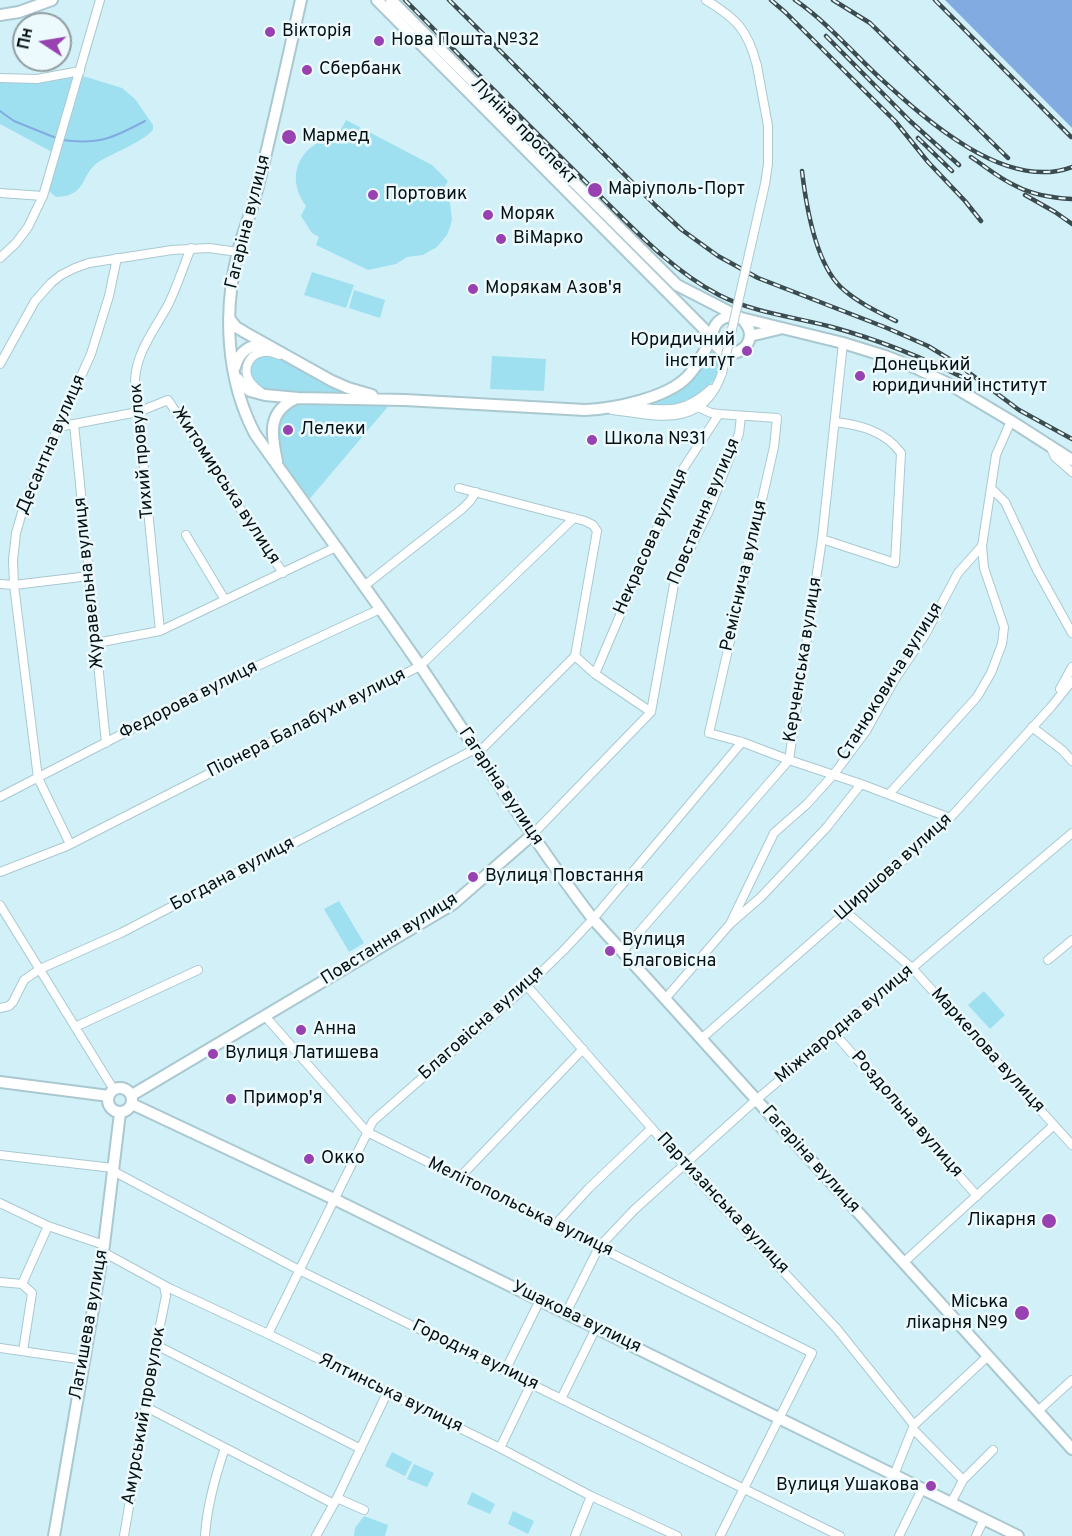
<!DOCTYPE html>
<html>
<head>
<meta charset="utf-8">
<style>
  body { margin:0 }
  #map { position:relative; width:1072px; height:1536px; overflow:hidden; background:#d1f0f8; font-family:Overpass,sans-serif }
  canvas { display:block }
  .north { position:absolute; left:12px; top:12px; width:60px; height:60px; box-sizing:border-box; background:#edfafd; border:2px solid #919da0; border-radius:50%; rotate:282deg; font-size:16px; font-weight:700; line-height:24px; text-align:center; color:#061114 }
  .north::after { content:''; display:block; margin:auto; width:21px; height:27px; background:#9742b0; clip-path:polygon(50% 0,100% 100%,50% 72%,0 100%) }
</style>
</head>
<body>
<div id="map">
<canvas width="1072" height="1536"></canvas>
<div class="north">Пн</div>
</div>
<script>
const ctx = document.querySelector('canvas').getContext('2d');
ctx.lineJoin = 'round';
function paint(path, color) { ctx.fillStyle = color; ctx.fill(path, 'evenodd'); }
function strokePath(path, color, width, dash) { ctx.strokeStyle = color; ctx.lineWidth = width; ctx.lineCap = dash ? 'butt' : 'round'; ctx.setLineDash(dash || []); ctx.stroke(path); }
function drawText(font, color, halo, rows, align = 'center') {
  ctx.font = font + ' Overpass,sans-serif'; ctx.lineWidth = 5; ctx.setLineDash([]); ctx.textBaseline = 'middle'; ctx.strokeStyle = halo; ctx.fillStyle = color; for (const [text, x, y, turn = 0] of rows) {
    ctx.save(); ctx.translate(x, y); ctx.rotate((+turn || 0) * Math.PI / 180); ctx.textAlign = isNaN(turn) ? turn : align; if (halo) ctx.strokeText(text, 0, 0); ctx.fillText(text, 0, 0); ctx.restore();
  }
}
paint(new Path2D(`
  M75 76 52 152 0 124V82L37 83Z
  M83 76 122 88 135 99 153 125C153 126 153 128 153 129 150 138 110 155 100 161 79 174 89 196 56 197L50 192V188Z
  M346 120 432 165 448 181 443 189 450 203 452 219 450 227 447 235 437 247 423 255 407 257 396 264 368 270 316 245 319 237 312 233 301 216 306 206C284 176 300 142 337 137Z
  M312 272 354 285 346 308 304 295Z
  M354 290 385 300 380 318 349 308Z
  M717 350 723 354C722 360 721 367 718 373 710 390 690 404 672 406 663 407 652 405 643 405 657 399 676 394 688 384 697 376 704 362 710 351Z
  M271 355 365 396 266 393C253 382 249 381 251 364L259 356Z
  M492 356 546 359 544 391 490 389Z
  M300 400 391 403 307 502 281 466 276 440 279 415Z
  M339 901 364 943 349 952 324 909Z
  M984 991 1005 1015 990 1029 968 1005Z
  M392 1452 412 1462 405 1476 385 1466Z
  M414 1464 434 1473 427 1487 407 1479Z
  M472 1492 495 1504 490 1514 467 1504Z
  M513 1511 534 1521 528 1534 508 1524Z
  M364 1516 388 1525 385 1536H354L355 1528Z`), '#9fe0f0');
paint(new Path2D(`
  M945 0H1072V128Z`), '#82abe1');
strokePath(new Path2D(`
  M0 111 14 121 56 138
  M62 140C99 145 113 138 145 121`), '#82abe1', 2);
const street = new Path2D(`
  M706 0C737 19 748 30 757 66
  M0 78 37 79 80 71
  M0 193 43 196
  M0 258 16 243 28 227 43 196 100 0
  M0 364 35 301 51 283 61 275 75 268 89 263 172 250 209 248 238 252
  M262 393C257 389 251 385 248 378 243 366 251 353 264 352 269 351 274 353 279 355
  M627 406C664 410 682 416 711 389
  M698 407 711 413 719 414 777 418 774 447 709 733 742 742 789 760 861 784 950 818
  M612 410C658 416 703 429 722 373
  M74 424 106 743
  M58 427 138 412 168 400 283 573
  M1050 446 1055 457 1072 472
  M459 488 585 521 593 525 597 531 575 656 478 753
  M991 488 1005 502 1037 570 1072 633
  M186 535 225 600
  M822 539 895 563 901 453C885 431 860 425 835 422
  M0 584 14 585 89 576
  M364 586 462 509 470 501 476 492
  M160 631 135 379C137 351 155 329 168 305 177 287 183 267 191 248
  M96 643 160 631 336 547
  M575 656 595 674 651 712
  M595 674 681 472 719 414
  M1060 689 1072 667
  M1032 727 1062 750 1072 761
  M889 794 977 697 991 673 1002 644 1004 627 984 568 982 546 996 455 1011 421
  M0 797 223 682 380 609
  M532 835 651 712 675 579 708 513 739 434 741 416
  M70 844 38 778 14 585 13 560 16 533 23 509 33 483 91 354 109 296 117 258
  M0 872 67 846 420 666 574 518
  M0 905 114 1090
  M846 912 912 968 1072 1145
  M730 924 774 833 807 804 834 774 866 731 895 679 925 635 958 573 982 546
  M622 952 789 760 822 539 843 343
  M1048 960 1072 940
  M527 986 684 1165 837 1329 914 1425
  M665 999 730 924 761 897 827 827 861 784
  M0 1008 9 1006 13 1002 24 980 40 969 121 933 475 749
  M265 1016 367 1132 812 1353 720 1536
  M75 1027 198 970
  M835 1034 977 1196
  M701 1039 846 912 950 818 1051 707 1072 681
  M0 1155 113 1168
  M113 1171 299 1270 840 1536
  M459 1178 583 1049
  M0 1203 48 1226 104 1245
  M555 1225 589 1188 652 1128
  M103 1252 169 1288 268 1334 500 1448 591 1496 677 1536
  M903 1263 1054 1125
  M0 1282 22 1284
  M22 1284 32 1293 23 1351
  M22 1284 48 1226
  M566 1313 599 1247 634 1210 756 1100 1072 833
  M268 1334 373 1121 527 986 564 950 593 919 742 742
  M156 1345 361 1449
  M0 1348 84 1360
  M505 1371 540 1300
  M561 1399 596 1328
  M146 1407 334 1504
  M1038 1411 1072 1380
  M913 1429 963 1480
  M500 1448 531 1384
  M894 1475 914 1425 988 1356
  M337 1498 364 1510
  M951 1503 963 1480 993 1450
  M124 1536 156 1345 166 1296 164 1286
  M205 1536C207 1505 215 1477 225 1448
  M316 1536 337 1498 387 1393
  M575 1536 591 1496
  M899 1536 922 1489
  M976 1536 984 1519`);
const secondary = new Path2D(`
  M301 0C287 61 274 122 259 182 254 206 244 228 238 252 223 311 226 379 255 434 310 512 367 588 421 667 478 751 531 838 593 919L1072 1449
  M377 0 712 337C723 372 769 343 741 318
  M391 0 677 285 741 318 843 343 885 356 916 368 949 384 1011 421 1072 460
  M0 15 19 12 52 0
  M229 318 236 327 246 333 332 381 348 388 372 395
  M750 336 779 329
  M235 367C239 351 251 343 267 346
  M238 379 243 386 250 391 265 395 298 398 405 400 585 410C613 409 667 398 687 377 698 366 705 350 712 337 713 324 721 316 734 316
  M277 461C271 434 267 411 297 398
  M0 1082 109 1096
  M108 1100a12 12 0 1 1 24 0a12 12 0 1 1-24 0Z
  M132 1095 453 904 532 835
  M132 1104 334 1199 1018 1536
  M54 1536 104 1245 120 1113`);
strokePath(street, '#aac8d0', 10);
strokePath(secondary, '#aac8d0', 14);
strokePath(street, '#fff', 8);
strokePath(secondary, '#fff', 10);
const rail = new Path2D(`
  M405 0C468 64 531 128 594 190 633 228 671 270 719 295 754 313 795 317 832 327 879 340 924 358 968 380
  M449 0 656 206 682 230 718 256 758 278 887 328 928 346 956 363 1019 410 1072 439
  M771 0 785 12 895 121 928 162 965 201 981 221
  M795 0C827 22 852 52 880 78 925 119 1005 192 1072 167
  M833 0 870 23 1008 158
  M935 0 1071 137
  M826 36 910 121 959 165
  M918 138 952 171
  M971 157C986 167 1000 179 1016 186 1033 195 1053 198 1072 199
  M802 171C806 205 816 267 844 290 859 303 878 312 896 321
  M1025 195 1055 212 1072 224`);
strokePath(rail, '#3b4c50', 4.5);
strokePath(rail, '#edfafd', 2, [7]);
const streetBridge = new Path2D(`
  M722 373 765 184 768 164V126L757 66`);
strokePath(streetBridge, '#aac8d0', 10, []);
strokePath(streetBridge, '#fff', 8);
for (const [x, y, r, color] of [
  [270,32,6,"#9742b0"],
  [379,41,6,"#9742b0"],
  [307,70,6,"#9742b0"],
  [289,137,8,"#9742b0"],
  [595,190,8,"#9742b0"],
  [373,195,6,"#9742b0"],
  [488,215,6,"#9742b0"],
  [501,239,6,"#9742b0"],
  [473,289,6,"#9742b0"],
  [747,351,6,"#9742b0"],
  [860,376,6,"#9742b0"],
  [288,430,6,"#9742b0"],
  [592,440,6,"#9742b0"],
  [473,877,6,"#9742b0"],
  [610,951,6,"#9742b0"],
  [301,1030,6,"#9742b0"],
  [213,1054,6,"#9742b0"],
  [231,1099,6,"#9742b0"],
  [309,1159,6,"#9742b0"],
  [1049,1221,8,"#9742b0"],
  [1022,1313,8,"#9742b0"],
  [931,1486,6,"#9742b0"]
]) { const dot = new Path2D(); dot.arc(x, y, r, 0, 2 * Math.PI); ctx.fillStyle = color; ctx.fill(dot); strokePath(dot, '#edfafd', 2); }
drawText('18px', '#061114', '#edfafd', [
  ["Вікторія",282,32],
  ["Нова Пошта №32",391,41],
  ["Сбербанк",319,70],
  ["Мармед",302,137],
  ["Маріуполь-Порт",608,190],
  ["Портовик",385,195],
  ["Моряк",500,215],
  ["ВіМарко",513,239],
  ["Морякам Азов'я",485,289],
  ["Юридичний",735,341,"right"],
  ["інститут",735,362,"right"],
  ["Донецький",872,366],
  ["юридичний інститут",872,387],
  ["Лелеки",300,430],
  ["Школа №31",604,440],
  ["Вулиця Повстання",485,877],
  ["Вулиця",622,941],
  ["Благовісна",622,962],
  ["Анна",313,1030],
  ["Вулиця Латишева",225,1054],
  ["Примор'я",243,1099],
  ["Окко",321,1159],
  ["Лікарня",1036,1221,"right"],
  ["Міська",1008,1303,"right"],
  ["лікарня №9",1008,1324,"right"],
  ["Вулиця Ушакова",919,1486,"right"]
], 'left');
drawText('18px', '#061114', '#edfafd', [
  ["Луніна проспект",523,132,45],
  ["Гагаріна вулиця",249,222,-76],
  ["Десантна вулиця",52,445,-67],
  ["Тихий провулок",143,451,-95],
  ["Житомирська вулиця",225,486,57],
  ["Повстання вулиця",705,512,-67],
  ["Некрасова вулиця",652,542,-66],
  ["Реміснича вулиця",745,576,-77],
  ["Журавельна вулиця",90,583,-96],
  ["Керченська вулиця",804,660,-81],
  ["Станюковича вулиця",891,682,-58],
  ["Федорова вулиця",189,701,-27],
  ["Піонера Балабухи вулиця",307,724,-27],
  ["Гагаріна вулиця",500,787,56],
  ["Ширшова вулиця",894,868,-42],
  ["Богдана вулиця",233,875,-28],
  ["Повстання вулиця",390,940,-32],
  ["Благовісна вулиця",482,1024,-42],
  ["Міжнародна вулиця",845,1025,-40],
  ["Маркелова вулиця",987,1051,48],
  ["Роздольна вулиця",906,1115,49],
  ["Гагаріна вулиця",810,1160,48],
  ["Партизанська вулиця",722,1204,47],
  ["Мелітопольська вулиця",520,1208,26],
  ["Ушакова вулиця",576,1318,26],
  ["Латишева вулиця",90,1325,-80],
  ["Городня вулиця",475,1356,26],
  ["Ялтинська вулиця",390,1394,26],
  ["Амурський провулок",145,1416,-80]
]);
</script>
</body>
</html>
